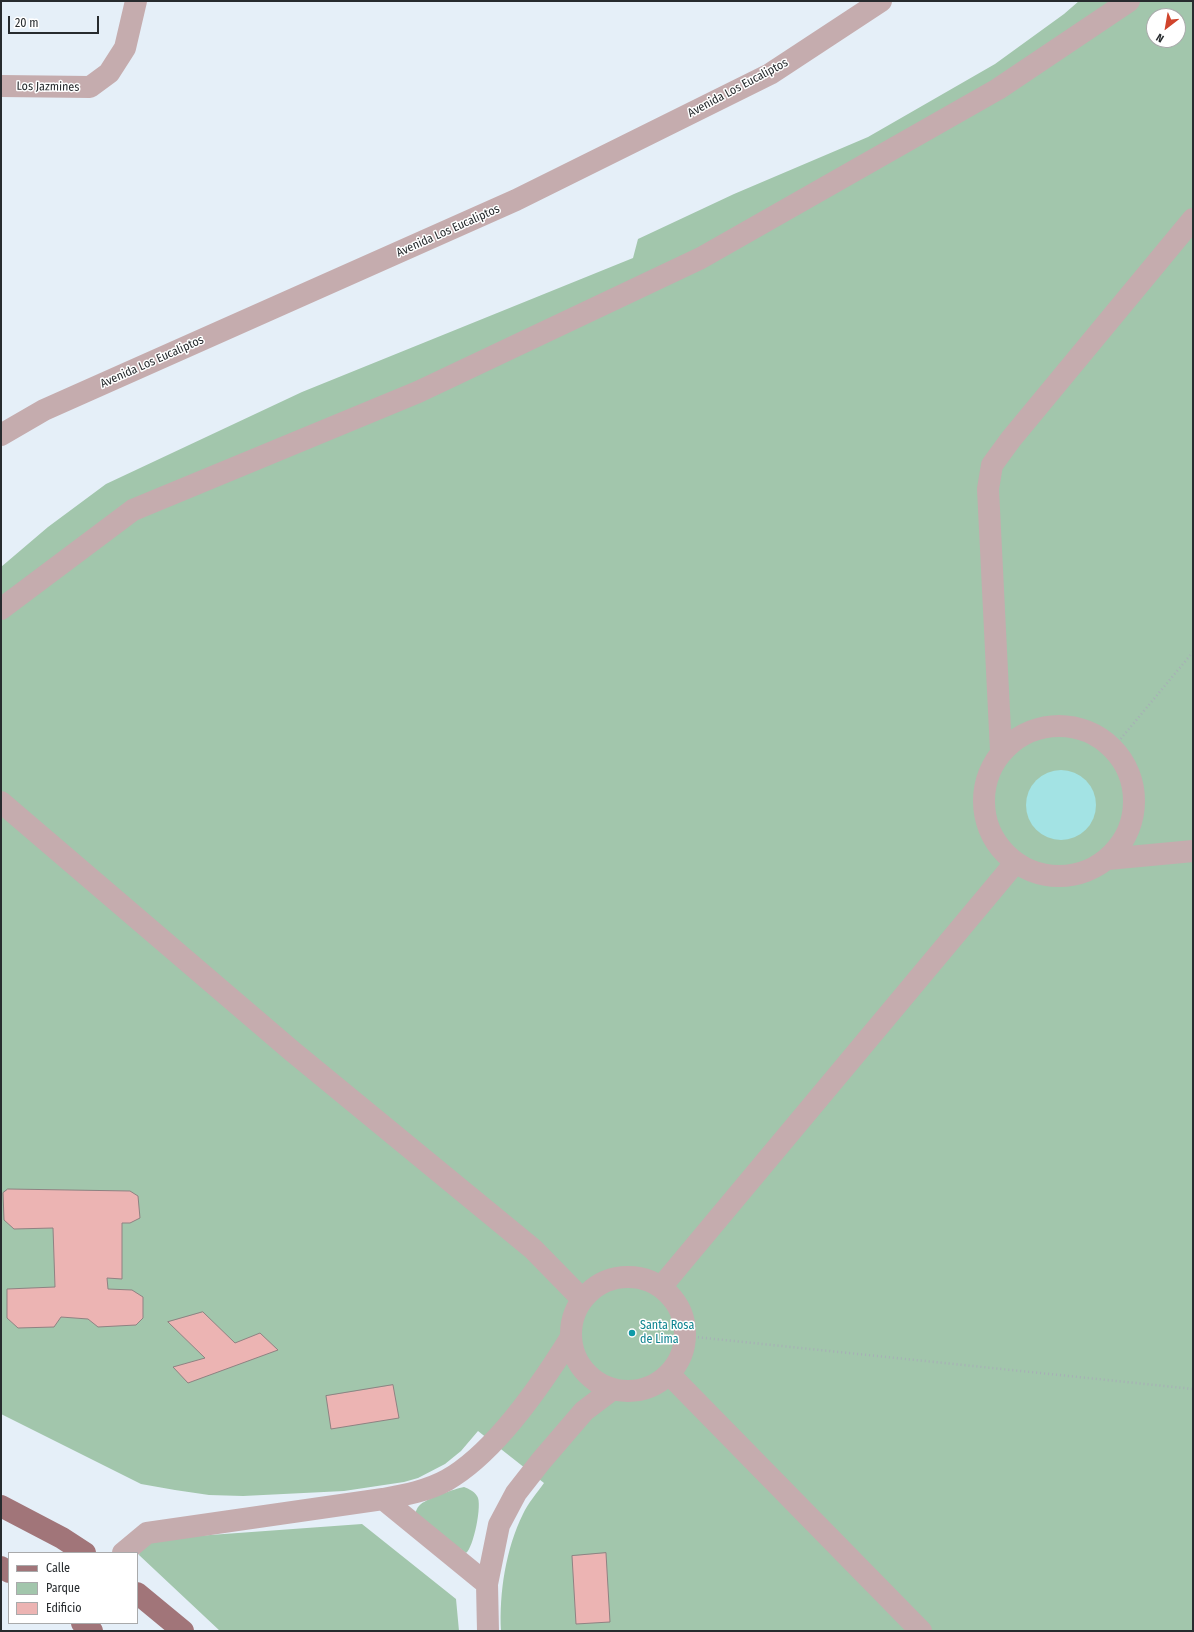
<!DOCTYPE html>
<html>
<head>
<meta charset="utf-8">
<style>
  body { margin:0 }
  #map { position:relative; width:1194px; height:1632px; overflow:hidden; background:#e5eff8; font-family:"Fira Sans Condensed",sans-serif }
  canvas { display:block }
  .frame { position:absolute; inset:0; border:2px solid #272b2e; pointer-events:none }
  .legend { position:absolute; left:8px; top:1552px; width:130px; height:72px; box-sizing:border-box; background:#fff; border:1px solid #a9aaab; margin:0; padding:5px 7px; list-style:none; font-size:12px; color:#272b2e }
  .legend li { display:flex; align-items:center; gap:8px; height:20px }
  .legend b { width:20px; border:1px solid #a9aaab }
  .north { position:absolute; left:1146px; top:8px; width:40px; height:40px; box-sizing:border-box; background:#fff; border:1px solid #a9aaab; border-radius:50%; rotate:211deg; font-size:11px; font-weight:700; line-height:16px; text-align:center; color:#272b2e }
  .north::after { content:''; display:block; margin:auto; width:14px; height:18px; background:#d0442c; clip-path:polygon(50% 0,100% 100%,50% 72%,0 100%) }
  .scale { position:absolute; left:8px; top:16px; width:91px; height:18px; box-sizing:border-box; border:2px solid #272b2e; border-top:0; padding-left:5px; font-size:12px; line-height:14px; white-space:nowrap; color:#272b2e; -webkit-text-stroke:3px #fff; paint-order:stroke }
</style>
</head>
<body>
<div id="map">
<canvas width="1194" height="1632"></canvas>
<div class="frame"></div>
<ul class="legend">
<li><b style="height:5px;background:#a17579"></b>Calle</li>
<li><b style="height:11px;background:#a2c6ac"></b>Parque</li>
<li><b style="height:11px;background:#ecb4b3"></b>Edificio</li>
</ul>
<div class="north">N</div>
<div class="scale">20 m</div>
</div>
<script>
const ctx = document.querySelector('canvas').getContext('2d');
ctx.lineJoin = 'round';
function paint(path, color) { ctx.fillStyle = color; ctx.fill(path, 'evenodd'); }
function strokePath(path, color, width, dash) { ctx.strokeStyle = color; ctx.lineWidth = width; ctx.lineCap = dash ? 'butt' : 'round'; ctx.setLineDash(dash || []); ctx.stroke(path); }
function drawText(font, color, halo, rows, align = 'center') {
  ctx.font = font + ' "Fira Sans Condensed",sans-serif'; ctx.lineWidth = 3; ctx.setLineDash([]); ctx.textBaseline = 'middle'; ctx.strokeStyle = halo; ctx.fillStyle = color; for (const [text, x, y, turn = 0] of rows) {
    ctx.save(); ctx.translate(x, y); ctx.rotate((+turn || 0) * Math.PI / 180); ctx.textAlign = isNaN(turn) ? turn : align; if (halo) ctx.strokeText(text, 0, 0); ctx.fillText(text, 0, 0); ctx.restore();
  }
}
paint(new Path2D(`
  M1079 1H1193V1631H501C499 1593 506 1548 523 1514 528 1503 537 1493 544 1483L478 1431 461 1451 445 1464 418 1478 404 1482 344 1491 243 1496 209 1495 175 1490 141 1484 1 1414V567L48 527 106 484 302 392 633 258 638 239 734 194 868 137 995 64 1064 14ZM1154 16H1178V40H1154Z
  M464 1487C469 1489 474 1491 477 1496 483 1503 473 1549 466 1553L415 1515C416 1511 417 1507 421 1504 429 1498 454 1489 464 1487Z
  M362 1524 456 1599 459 1631H220L139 1555 141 1547 155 1539Z`), '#a2c6ac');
paint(new Path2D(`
  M1026 805a35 35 0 1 1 70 0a35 35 0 1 1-70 0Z`), '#a3e3e4');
const building = new Path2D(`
  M8 1189 130 1191 138 1196 140 1218 130 1223H122V1279L107 1278 108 1289 132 1290 143 1297V1318L136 1325 98 1327 88 1319 61 1317 54 1327 18 1328 7 1318V1289L55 1287 53 1228 14 1229 4 1220 3 1193Z
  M203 1312 235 1343 260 1333 278 1350 188 1383 173 1367 205 1358 168 1322Z
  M393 1385 399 1418 331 1429 326 1396Z
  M606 1553 610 1622 576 1624 572 1556Z`);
paint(building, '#ecb4b3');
strokePath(building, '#8f8282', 1);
strokePath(new Path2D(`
  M1113 748 1193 652
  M686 1336 1193 1389`), '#a7afb6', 2.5, [1, 3]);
strokePath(new Path2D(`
  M1 86 90 87 109 73 125 48 136 1
  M1 435 44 410 516 200 770 74 881 1
  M1 609 133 510 418 392 701 258 998 89 1129 1
  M984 801a75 75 0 1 1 150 0a75 75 0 1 1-150 0Z
  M1001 751 988 489 992 465 1011 439 1193 219
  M1 802 292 1051 533 1249 582 1299
  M1108 859 1193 851
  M571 1334a57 57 0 1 1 114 0a57 57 0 1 1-114 0Z
  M661 1287 1015 863
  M669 1374 921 1631
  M383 1499 487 1584
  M123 1553 147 1533 383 1499C405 1495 427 1491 447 1480 496 1452 542 1384 571 1337
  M488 1631 487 1584 499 1525 516 1493 541 1461 584 1411 613 1389`), '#c5acae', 22);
strokePath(new Path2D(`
  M1 1506 62 1538 85 1553
  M1 1567 9 1572
  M137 1593 183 1631
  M82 1623 92 1631`), '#a17579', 22);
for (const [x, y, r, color] of [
  [632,1333,4,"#0f9aa8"]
]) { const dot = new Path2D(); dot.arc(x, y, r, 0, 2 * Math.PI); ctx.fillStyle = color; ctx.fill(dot); strokePath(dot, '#fff', 1.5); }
drawText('12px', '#272b2e', '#fff', [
  ["Los Jazmines",48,87,1],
  ["Avenida Los Eucaliptos",738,88,-28],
  ["Avenida Los Eucaliptos",448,231,-24],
  ["Avenida Los Eucaliptos",152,362,-24]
]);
drawText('12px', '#0d838f', '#fff', [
  ["Santa Rosa",640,1326],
  ["de Lima",640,1340]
], 'left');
</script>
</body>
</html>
